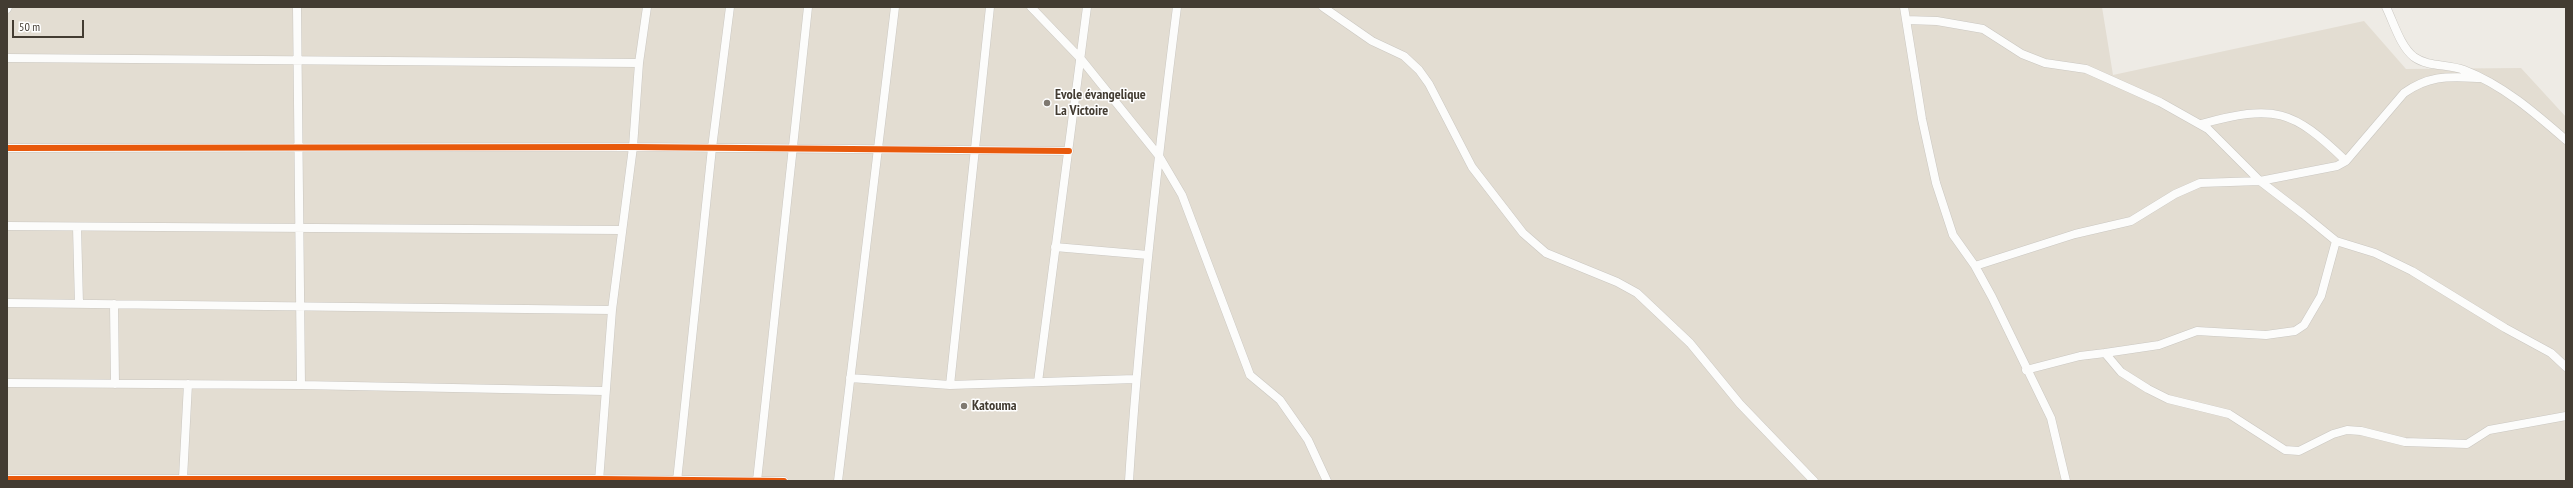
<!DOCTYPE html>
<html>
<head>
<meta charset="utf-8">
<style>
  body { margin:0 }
  #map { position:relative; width:2573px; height:488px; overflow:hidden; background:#eeebe5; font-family:"PT Sans Narrow",sans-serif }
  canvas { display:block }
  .frame { position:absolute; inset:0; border:8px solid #433c32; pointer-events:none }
  .scale { position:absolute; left:12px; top:20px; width:72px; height:18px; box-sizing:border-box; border:2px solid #433c32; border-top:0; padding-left:5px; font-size:12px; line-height:14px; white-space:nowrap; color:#433c32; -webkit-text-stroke:3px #fff; paint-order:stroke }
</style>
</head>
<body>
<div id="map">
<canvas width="2573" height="488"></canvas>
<div class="frame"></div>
<div class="scale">50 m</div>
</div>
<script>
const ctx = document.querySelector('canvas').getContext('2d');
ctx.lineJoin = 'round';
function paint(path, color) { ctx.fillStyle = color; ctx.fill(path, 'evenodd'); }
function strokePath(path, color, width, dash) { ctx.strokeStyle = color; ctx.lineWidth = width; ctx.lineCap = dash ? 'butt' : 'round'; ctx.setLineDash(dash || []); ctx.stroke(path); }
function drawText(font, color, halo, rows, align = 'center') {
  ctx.font = font + ' "PT Sans Narrow",sans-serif'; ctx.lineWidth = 3; ctx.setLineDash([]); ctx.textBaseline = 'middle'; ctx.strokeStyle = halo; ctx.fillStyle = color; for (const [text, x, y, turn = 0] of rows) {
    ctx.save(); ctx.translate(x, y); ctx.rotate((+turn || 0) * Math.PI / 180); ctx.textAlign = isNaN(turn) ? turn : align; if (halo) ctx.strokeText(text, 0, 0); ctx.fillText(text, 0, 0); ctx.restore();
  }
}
paint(new Path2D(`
  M7 7H2102L2113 75 2364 21 2406 69 2521 68 2566 117V481H7Z`), '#e3ddd2');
const minor = new Path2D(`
  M297 7 301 385
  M1031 7 1081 59 1159 156 1182 195 1250 375 1280 400 1308 440 1327 481
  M1323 7 1372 41 1404 56 1419 70 1429 84 1472 167 1523 233 1546 253 1617 282 1637 293 1690 343 1740 404 1814 481
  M1904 7 1922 119 1936 183 1953 235 1975 266 1992 297 2051 418 2066 481
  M2386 7C2394 23 2400 46 2414 57 2428 67 2448 64 2464 70 2503 85 2535 113 2566 140
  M7 9 8 7
  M1906 20 1937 21 1983 29 2022 54 2045 63 2086 69 2160 102 2208 129 2260 181 2303 214 2336 241 2375 253 2412 271 2505 328 2551 353 2566 367
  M7 58 639 63
  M2201 124C2275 104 2292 109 2346 161
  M7 148 633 147 1069 151
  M7 226 621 230
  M77 227 79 304
  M1055 247 1148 255
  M1975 266 2075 234 2131 221 2175 194 2200 183 2260 181 2337 166 2346 161 2404 93C2431 74 2450 77 2481 78
  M7 303 612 310
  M114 304 115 384
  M2105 353 2159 345 2197 331 2266 335 2295 331 2304 325 2321 296 2336 241
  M2026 370 2080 356 2105 353 2121 372 2148 389 2168 399 2229 414 2285 450 2299 451 2333 434 2347 430 2361 431 2405 442 2467 444 2489 430 2566 416
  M850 378 950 385 1135 379
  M1038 382 1087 7
  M7 383 301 385 604 391
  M950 385 990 7
  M183 478 188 384
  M7 479H600L784 481
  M599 481 612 310 633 147 639 63 647 7
  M677 481 712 148 730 7
  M757 481 808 7
  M838 481 895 7
  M1129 481C1139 322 1157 165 1177 7`);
strokePath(minor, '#cac7c1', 9);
strokePath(minor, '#fcfcfb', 8);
strokePath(new Path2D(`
  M7 148 633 147 1069 151
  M7 479H600L784 481`), '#e8590c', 6);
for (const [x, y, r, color] of [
  [1047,103,4,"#7f7971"],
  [964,406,4,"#7f7971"]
]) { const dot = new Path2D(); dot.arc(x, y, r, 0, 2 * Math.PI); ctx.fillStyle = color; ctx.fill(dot); strokePath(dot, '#fff', 1.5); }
drawText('bold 14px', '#433c32', '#fff', [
  ["Evole évangelique",1055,95],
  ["La Victoire",1055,111],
  ["Katouma",972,406]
], 'left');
</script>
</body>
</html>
